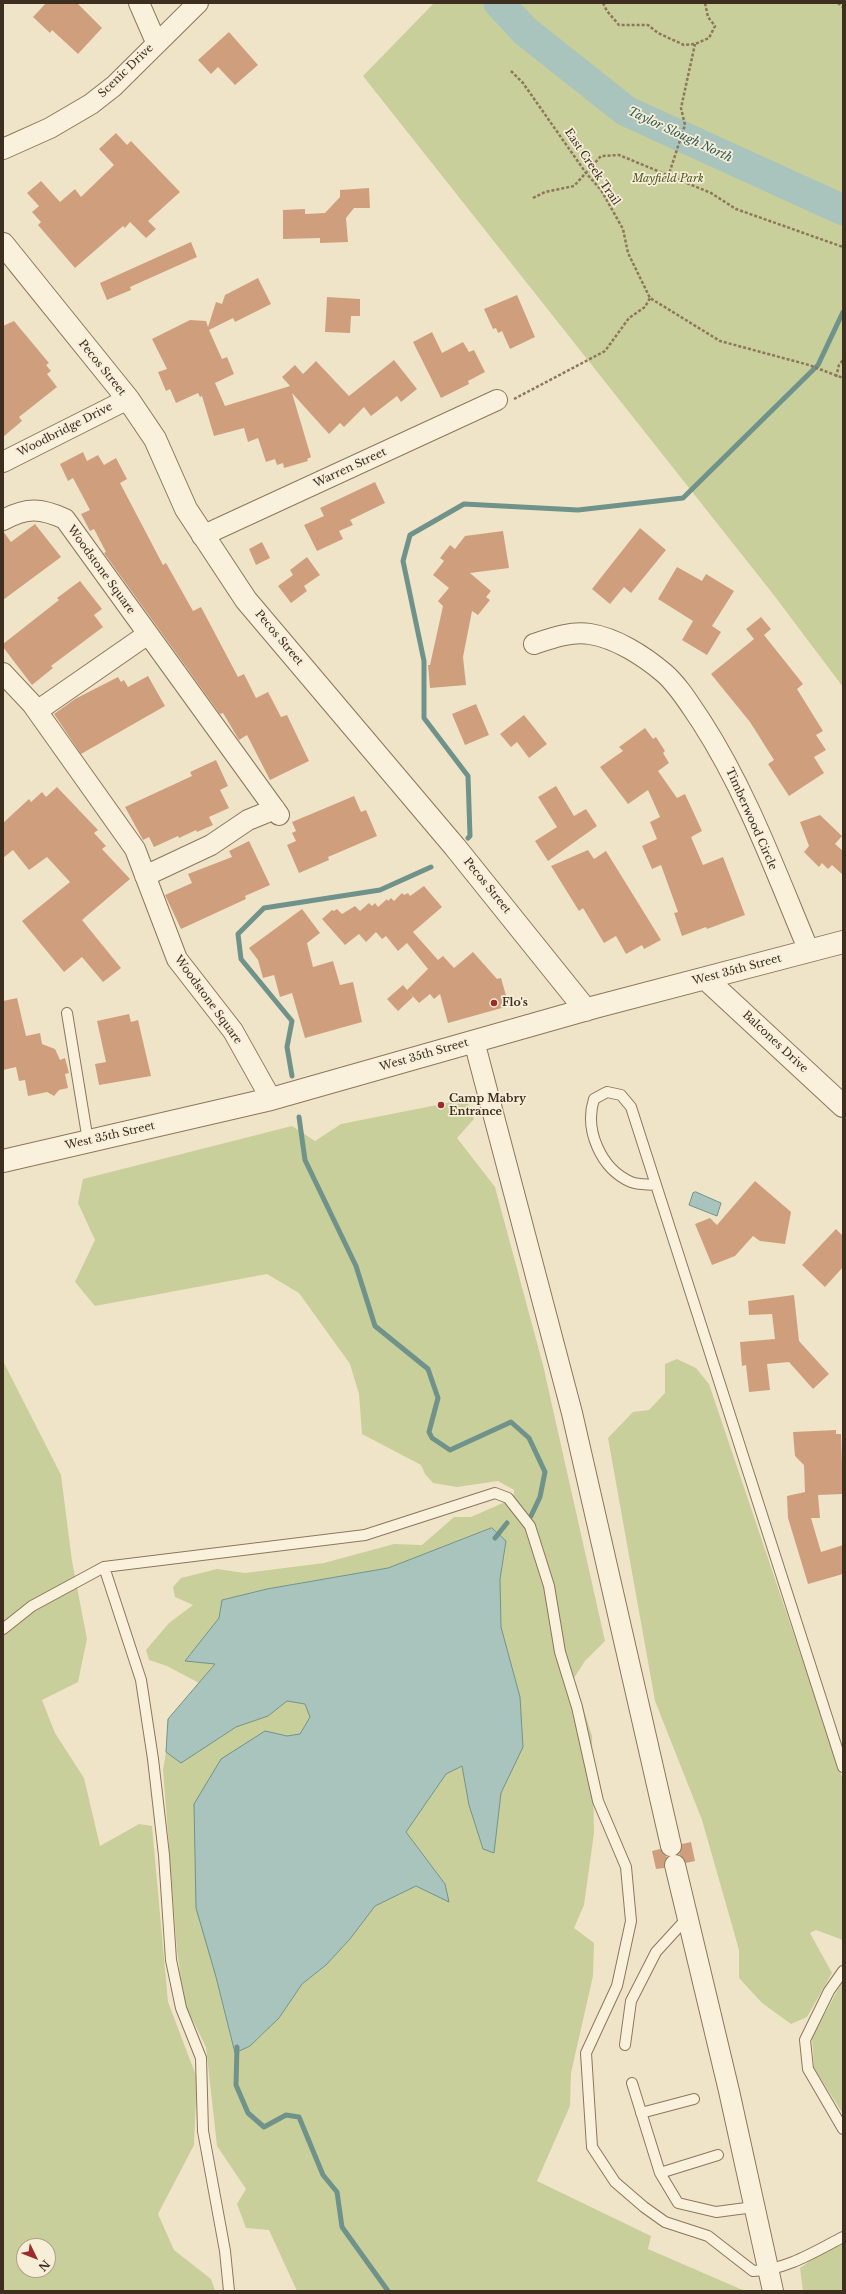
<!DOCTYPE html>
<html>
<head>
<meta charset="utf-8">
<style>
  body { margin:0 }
  #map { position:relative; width:846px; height:2294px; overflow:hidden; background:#f0e4c8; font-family:"Libre Baskerville",serif }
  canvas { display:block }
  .frame { position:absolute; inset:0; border:4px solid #3d2e20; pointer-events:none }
  .north { position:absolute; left:16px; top:2238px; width:40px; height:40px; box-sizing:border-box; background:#f7eed8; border:1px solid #ada18e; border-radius:50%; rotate:133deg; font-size:11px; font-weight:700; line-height:16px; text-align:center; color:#3d2e20 }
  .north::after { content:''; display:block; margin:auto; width:14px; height:18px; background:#9e2a2b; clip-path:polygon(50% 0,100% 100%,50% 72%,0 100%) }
</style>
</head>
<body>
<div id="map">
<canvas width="846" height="2294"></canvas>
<div class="frame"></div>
<div class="north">N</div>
</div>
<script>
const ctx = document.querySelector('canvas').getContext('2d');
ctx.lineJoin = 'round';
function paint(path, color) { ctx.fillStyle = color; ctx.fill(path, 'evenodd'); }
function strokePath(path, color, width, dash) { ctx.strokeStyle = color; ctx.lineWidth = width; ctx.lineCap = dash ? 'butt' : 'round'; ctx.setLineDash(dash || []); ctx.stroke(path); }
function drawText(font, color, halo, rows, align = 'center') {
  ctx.font = font + ' "Libre Baskerville",serif'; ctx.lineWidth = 3.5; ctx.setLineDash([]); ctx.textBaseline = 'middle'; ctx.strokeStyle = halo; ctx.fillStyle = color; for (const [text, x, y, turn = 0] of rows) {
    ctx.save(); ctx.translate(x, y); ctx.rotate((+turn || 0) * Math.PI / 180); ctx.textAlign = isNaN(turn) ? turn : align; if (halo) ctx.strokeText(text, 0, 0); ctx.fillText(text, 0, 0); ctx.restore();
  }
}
paint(new Path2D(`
  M434 3H843V687L773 594 363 76Z
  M467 1099 474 1119 457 1138 495 1187 543 1365 605 1641 585 1661 574 1678 592 1736 594 1833 584 1905 574 1928 594 1943 593 1976 571 2073 570 2106 537 2181 651 2236 648 2249 745 2291H297L269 2230 246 2228 237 2204 246 2189 217 2146 206 2047 184 2003 177 1950 163 1770 166 1752 181 1762 236 1727 268 1716 287 1701 305 1704 310 1717 300 1734 287 1736 265 1731 216 1977 235 2053 250 2046 279 2018 302 1984 326 1965 350 1939 375 1906 416 1886 448 1901 445 1884 406 1832 446 1774 462 1766 469 1805 483 1849 494 1853 501 1793 523 1747 520 1697 501 1627 500 1579 506 1541 492 1528 388 1568 267 1589 222 1600 219 1618 185 1661 215 1663 199 1683 167 1666 149 1660 146 1650 169 1623 193 1605 175 1597 173 1587 181 1578 217 1569 245 1573 324 1563 394 1544 422 1545 454 1517H471L514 1498V1490L498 1481 457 1487 433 1483 425 1474 421 1465 362 1434 359 1394 350 1364 299 1293 267 1274 95 1306 75 1282 95 1240 78 1203 83 1179 292 1126 315 1141 341 1124Z
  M677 1359 696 1368 709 1384 843 1780V1940L816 1930 810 1933 832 1973 807 2017 791 2024 762 2003 739 1978V1950L702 1820 655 1701 608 1438 633 1412 649 1410 665 1393V1364Z
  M3 1361 61 1475 72 1561 87 1639 78 1682 42 1700 55 1733 84 1778 100 1846 139 1824 152 1826 168 2002 197 2078 194 2145 158 2214 174 2250 211 2279 215 2291H3ZM24 2246H48V2270H24Z
  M843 1980V2114L814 2068 812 2038Z
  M843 2237V2291H803L800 2268Z`), '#c9cf9b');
const water = new Path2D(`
  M696 1192 721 1203 717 1216 689 1205 693 1193Z
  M492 1528 506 1541 500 1579 501 1627 520 1697 523 1747 501 1793 494 1853 483 1849 469 1805 462 1766 446 1774 406 1832 445 1884 449 1902 416 1886 375 1906 350 1939 326 1965 302 1984 279 2018 250 2046 235 2053 216 1977 196 1908 194 1804 221 1759 265 1731 287 1736 300 1734 310 1717 305 1704 287 1701 268 1716 236 1727 181 1763 166 1752 168 1719 215 1664 185 1661 219 1618 222 1600 267 1589 388 1568Z`);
paint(water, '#a9c4bc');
strokePath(water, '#6f938a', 1);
strokePath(new Path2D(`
  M468 838 470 836 468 776 424 718V661L403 561 410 535 464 504 578 510 683 498 818 365 843 312
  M292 1076 287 1047 292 1021 241 959 238 934 264 908 380 890 431 867
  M299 1117 305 1160 356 1266 375 1326 428 1369 438 1398 429 1432 432 1438 450 1450 511 1422 529 1438 545 1472 540 1497 531 1516
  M495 1538 507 1523
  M237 2047 236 2085 248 2113 264 2127 286 2115 299 2117 323 2175 337 2192 342 2227 388 2291`), '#6f938a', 5);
strokePath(new Path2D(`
  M499 3 525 31 626 111 843 210`), '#a9c4bc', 31);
paint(new Path2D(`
  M46 3H77L102 28 78 54 52 30 50 33 33 17Z
  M229 32 258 65 235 85 218 67 211 74 198 60Z
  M116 133 127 145 131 141 180 192 148 221 156 229 146 238 130 222 125 228 123 226 75 268 38 225 41 222 32 212 39 206 27 193 41 181 60 202 75 189 81 197 114 165 99 149Z
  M369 188 370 208H354L346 218 348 242 320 243V238L283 239V210L305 209V214L325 213 340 197V190Z
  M191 242 197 257 130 287 131 290 107 300 100 283Z
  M258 278 271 304 235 322 233 318 209 330 222 359 227 357 234 374 215 383 225 406 290 386 282 377 295 365 303 374 316 361 349 396 394 360 417 389 401 402 397 396 371 416 364 407 344 427 340 423 329 434 292 393 311 457 307 459 308 461 284 468 283 463 277 465 275 459 266 462 258 438 248 442 244 428 214 436 202 396 200 397 198 393 176 403 170 389 166 391 158 372 167 369 152 339 190 320 206 321 208 327 216 302 222 304 225 295Z
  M517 295 535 337 510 349 502 331 498 333 496 328 493 329 484 309Z
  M327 297 360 299V316H351L350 333 325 332Z
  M14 321 49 363 46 365 51 371 47 374 57 387 19 417 22 421 3 437V326Z
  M432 332 442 353 463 342 469 352 474 350 485 372 468 381 469 384 441 398 413 342Z
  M83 452 87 461 98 455 104 465 116 458 127 479 120 483 163 565 166 563 193 611 201 607 238 677 244 674 256 698 268 692 281 717 287 715 309 761 270 780 247 735 239 740 223 713 220 714 104 553 106 552 94 529 90 531 81 514 90 510 73 478 68 481 60 464Z
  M375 482 385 503 350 520 353 525 339 531 343 539 317 551 304 525 324 516 320 508Z
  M35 524 61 557 3 600V531L11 542Z
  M640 528 666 550 631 593 624 587 610 604 592 589Z
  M503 531 509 568 470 573 491 591 486 597 490 600 478 615 472 611 463 657 466 685 430 688 428 665H430L443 606 438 601 449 588 433 575 444 561 440 558 450 545 455 549 465 536Z
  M262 542 270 558 256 565 249 549Z
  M307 557 320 575 304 586 307 591 291 603 278 586 293 575 290 570Z
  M677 567 702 581 706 574 734 591 712 626 721 632 707 655 682 640 693 621 658 599Z
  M80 581 102 609 94 615 103 627 51 666 53 668 32 685 3 647V644L59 600 57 598Z
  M761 617 771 629 764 635 803 684 797 689 823 731 816 735 826 750 814 757 824 773 789 796 768 764 774 760 750 722 711 674 754 639 746 629Z
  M148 676 165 706 81 754 54 714 75 699 118 677 121 682 124 680 128 687Z
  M476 704 489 735 465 745 452 714Z
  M524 715 547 744 529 758 517 742 511 747 500 734Z
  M645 728 653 739 656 737 665 751 663 753 669 763 658 771 677 798 685 794 702 831 691 837 703 865 723 857 745 915 707 929 706 927 682 936 674 913 678 912 661 865 652 869 642 846 657 839 650 822 660 817 648 790 628 804 600 767 623 751 619 747Z
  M216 760 228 786 220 790 229 808 209 817 213 825 197 832 196 830 179 838 178 836 154 847 149 837 143 840 125 807 192 776 190 772Z
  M556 786 574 816 586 809 597 826 548 861 535 841 557 827 538 797Z
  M57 787 98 830 94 833 106 846 102 849 130 879 82 920 121 968 103 982 82 957 64 972 22 921 70 882 47 857 29 870 13 850 3 858V823L29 799 31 802 42 792 46 797Z
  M354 796 361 812 366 810 377 836 328 857 329 860 299 873 287 845 296 841 292 833 296 831 292 822Z
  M820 815 842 836 835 844 843 851V875L832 865 828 869 822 863 819 867 804 852 809 846 800 822Z
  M249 841 270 885 245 896 246 899 181 929 165 895 192 883 188 874 232 857 229 851Z
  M588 850 594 859 606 851 661 940 644 949 642 945 626 954 616 936 604 943 583 908 579 911 551 866Z
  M424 886 442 907 413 932 438 960 443 956 454 968 473 952 497 979 501 978 509 1006 448 1023 440 994 434 999 430 994 419 1003 407 990 428 969 407 943 398 951 386 936 382 939 376 932 366 942 359 934 345 945 322 919 332 910 334 911 337 909 342 914 355 906 360 911 369 903 372 906 375 903 378 907 387 899 388 901 391 898 394 901 402 893 404 895 408 893 410 896Z
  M302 909 320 933 307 943 313 967 333 961 340 985 353 982 362 1022 305 1038 292 993 280 997 274 975 263 978 258 960 249 948Z
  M403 985 413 997 398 1011 387 999Z
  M17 998 26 1036 40 1033 42 1044 55 1049 60 1060 65 1058 69 1073 65 1074 68 1088 59 1090 54 1096 47 1092 28 1096 25 1080 19 1081 16 1067 3 1070V1001Z
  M129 1014 131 1022 138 1020 151 1076 99 1085 95 1064 106 1062 97 1021Z
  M755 1181 791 1212 785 1244 760 1241 753 1236 735 1256 712 1265 695 1224 710 1218 717 1225Z
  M836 1229 843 1236V1267L825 1287 802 1265Z
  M794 1295 799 1341 829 1374 813 1389 789 1362 767 1364 770 1390 749 1392 746 1365 742 1366 740 1342 775 1339 772 1314 749 1315 748 1301Z
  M836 1430V1434H841L843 1494 818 1495 820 1518H811L821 1552 843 1545V1574L808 1584 788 1518 787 1496 805 1492 804 1465 795 1456 793 1432Z
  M691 1842 695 1861 686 1863 679 1854 682 1844Z
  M660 1849 667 1857 664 1868 656 1869 652 1851Z`), '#cf9f7d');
const service = new Path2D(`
  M67 1013 88 1141
  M656 1185C648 1184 638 1185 631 1182 601 1169 584 1130 594 1099L607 1092 621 1095 631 1107 843 1767
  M104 1567 141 1680 153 1759 164 1855 171 1960 181 2008 201 2058 203 2131 225 2251 229 2291
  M3 1629 32 1606 104 1567 365 1535 495 1493 508 1498 530 1526 549 1586 560 1652 577 1707 598 1801 626 1867 631 1921 617 1986 586 2053 592 2147 615 2182 644 2207 665 2222 708 2236 753 2271C786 2270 814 2252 843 2237
  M843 1971 829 1991 805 2040 808 2069 843 2129
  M625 2045 631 2001 656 1952 688 1917
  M632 2083 660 2173 678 2203 716 2212 754 2207
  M641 2113 694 2099
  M660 2173 718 2155`);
const minor = new Path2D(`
  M139 3 156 42
  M3 149 50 128 91 104 114 86 198 3
  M3 462 128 399
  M3 520C27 507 41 508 65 519L279 815
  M202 536 497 400
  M534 644C552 638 571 631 590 634 616 638 644 656 664 673 679 686 690 705 701 721 747 792 776 873 809 951
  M3 673 32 704 135 849 177 959 233 1031 271 1099
  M37 711 148 634
  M145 876 211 845 248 820 275 809
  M474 1041 572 1413 671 1846
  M675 1865 729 2091 773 2291`);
const tertiary = new Path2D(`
  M3 244 128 399 155 439 186 509 246 600 455 847 586 1010
  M706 979 843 1106
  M3 1161 271 1099 595 1007 843 942`);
strokePath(service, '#8d765c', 12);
strokePath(minor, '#8d765c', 22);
strokePath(tertiary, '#8d765c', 24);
strokePath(new Path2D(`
  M603 3 607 11 619 25H648L658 33 684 45 695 44 709 38 715 26 708 17 705 3
  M838 3 843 7
  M511 71 523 83 586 173 601 190 623 229 628 253 650 298 720 341 809 365 843 378
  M668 177 685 125 681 108 695 44
  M533 198 545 192 574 186 601 156 619 155 711 193 736 209 843 247
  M836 377 839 365 843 360
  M514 399 605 351 629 318 645 307 650 298`), '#8d765c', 2.5, [3, 2]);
strokePath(service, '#faf1dc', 10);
strokePath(minor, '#faf1dc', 20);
strokePath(tertiary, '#faf1dc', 22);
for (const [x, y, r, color] of [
  [494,1003,4,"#9e2a2b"],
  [441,1105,4,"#9e2a2b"]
]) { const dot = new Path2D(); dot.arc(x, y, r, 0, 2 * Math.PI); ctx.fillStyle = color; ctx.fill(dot); strokePath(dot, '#f7eed8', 1.5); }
drawText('11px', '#3d2e20', '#f7eed8', [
  ["Scenic Drive",126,71,-44],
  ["East Creek Trail",592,167,56],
  ["Pecos Street",102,368,51],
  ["Woodbridge Drive",65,430,-27],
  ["Warren Street",350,468,-25],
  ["Woodstone Square",101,570,54],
  ["Pecos Street",279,638,50],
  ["Timberwood Circle",751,819,66],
  ["Pecos Street",487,886,51],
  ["West 35th Street",737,970,-15],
  ["Woodstone Square",208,1000,54],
  ["Balcones Drive",775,1042,43],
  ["West 35th Street",424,1055,-16],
  ["West 35th Street",110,1136,-13]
]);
drawText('italic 11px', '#4d5a26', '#f7eed8', [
  ["Mayfield Park",668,179]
]);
drawText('bold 11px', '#3d2e20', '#f7eed8', [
  ["Flo's",502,1003],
  ["Camp Mabry",449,1099],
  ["Entrance",449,1112]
], 'left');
drawText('italic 12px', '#2f5d5a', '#f7eed8', [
  ["Taylor Slough North",680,135,25]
]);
</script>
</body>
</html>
